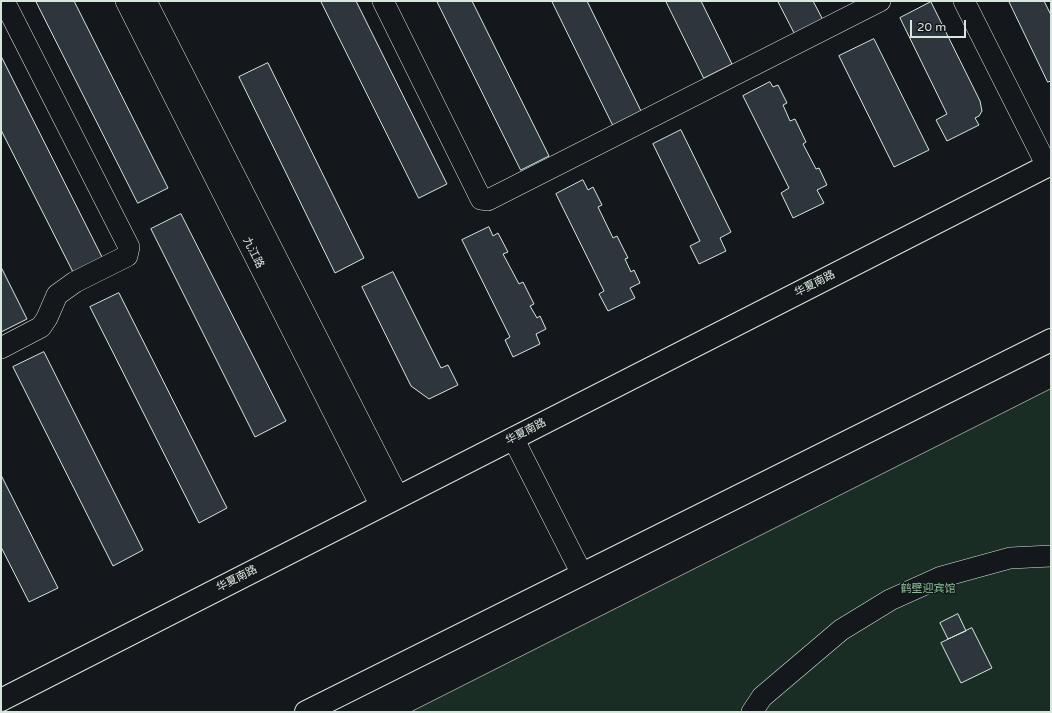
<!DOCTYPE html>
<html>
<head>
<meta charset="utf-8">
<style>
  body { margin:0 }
  #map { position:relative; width:1052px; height:713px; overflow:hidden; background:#14181c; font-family:"Varela Round",sans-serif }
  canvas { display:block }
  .frame { position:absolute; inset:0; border:2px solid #d8e6dc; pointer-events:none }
  .scale { position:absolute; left:910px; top:20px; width:56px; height:18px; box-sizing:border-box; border:2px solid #d8e6dc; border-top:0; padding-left:5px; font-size:12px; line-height:14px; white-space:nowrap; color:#d8e6dc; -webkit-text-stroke:3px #14181c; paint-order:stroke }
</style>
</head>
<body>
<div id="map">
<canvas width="1052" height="713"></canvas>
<div class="frame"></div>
<div class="scale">20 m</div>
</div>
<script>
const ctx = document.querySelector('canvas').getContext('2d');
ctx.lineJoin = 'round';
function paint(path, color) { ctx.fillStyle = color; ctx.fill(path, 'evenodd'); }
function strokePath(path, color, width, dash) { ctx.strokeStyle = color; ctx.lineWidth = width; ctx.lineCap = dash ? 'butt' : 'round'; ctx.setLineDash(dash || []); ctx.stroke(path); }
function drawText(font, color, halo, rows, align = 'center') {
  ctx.font = font + ' "Varela Round","Noto Sans SC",sans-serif'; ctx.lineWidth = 3; ctx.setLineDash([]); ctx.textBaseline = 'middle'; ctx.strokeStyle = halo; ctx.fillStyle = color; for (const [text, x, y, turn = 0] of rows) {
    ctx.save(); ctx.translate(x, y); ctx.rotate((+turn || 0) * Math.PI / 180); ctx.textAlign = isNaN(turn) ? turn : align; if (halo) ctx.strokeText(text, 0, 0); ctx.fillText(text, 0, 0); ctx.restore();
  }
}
const green = new Path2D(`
  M1051 389V712H411Z`);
paint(green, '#1a2d24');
strokePath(green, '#939e99', 1);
const building = new Path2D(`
  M36 1H74L168 188 138 203Z
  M321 1H356L447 184 419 198Z
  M437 1H472L549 156 521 170Z
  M552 1H587L641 111 613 125Z
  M666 1H701L732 64 704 78Z
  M778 1H813L823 20 795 34Z
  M1009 1H1044L1051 15V81L1048 82Z
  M931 2 980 101 982 111 979 116 975 118 979 125 947 141 936 120 947 114 900 18Z
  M874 39 929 150 894 167 839 56Z
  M1 56 103 259 74 274 1 130Z
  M268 63 364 258 335 273 239 77Z
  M770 82 773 87 778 85 787 103 783 105 790 121 795 119 806 142 803 144 816 169 819 168 827 185 817 190 824 203 793 218 781 193 789 188 743 96Z
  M681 130 731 232 720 238 726 251 699 264 690 246 700 241 653 144Z
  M583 180 588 190 593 187 602 205 598 207 613 238 617 236 628 258 625 259 631 272 634 270 640 283 630 288 635 298 608 311 599 294 604 291 556 194Z
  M181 214 286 421 255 437 151 229Z
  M489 227 493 236 498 233 508 252 503 254 519 284 523 282 534 304 530 306 537 318 540 316 546 329 536 334 540 344 513 357 505 340 510 337 462 240Z
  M1 267 27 319 1 332Z
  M393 272 441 368 448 365 458 385 429 399 411 386 362 287Z
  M119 293 227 508 199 523 90 307Z
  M44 352 143 550 113 566 13 367Z
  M1 475 58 588 29 602 1 547Z
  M958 614 966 631 948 639 940 623Z
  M972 628 992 668 961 683 941 643Z`);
paint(building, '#2c363c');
strokePath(building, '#d8e6dc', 1);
const minor = new Path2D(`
  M126 1 381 506
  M146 1 398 497
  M383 1 481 199 488 200 880 1
  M964 1 1047 166
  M1 348 41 327 47 318 57 295 75 282 127 256 129 247 4 1
  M513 438 582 574
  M752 712 762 697 841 630 890 600 941 577 1010 558 1051 556`);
const major = new Path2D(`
  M1 700 1051 164
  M306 712 1051 340`);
strokePath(minor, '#d8e6dc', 22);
strokePath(major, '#d8e6dc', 24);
strokePath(minor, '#14181c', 21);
strokePath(major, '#14181c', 22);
drawText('11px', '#d8e6dc', '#14181c', [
  ["九江路",253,253,63],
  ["华夏南路",815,284,-27],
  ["华夏南路",526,432,-27],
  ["华夏南路",237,579,-27]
]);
drawText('11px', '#8ac095', '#14181c', [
  ["鹤壁迎宾馆",928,589]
]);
</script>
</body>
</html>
